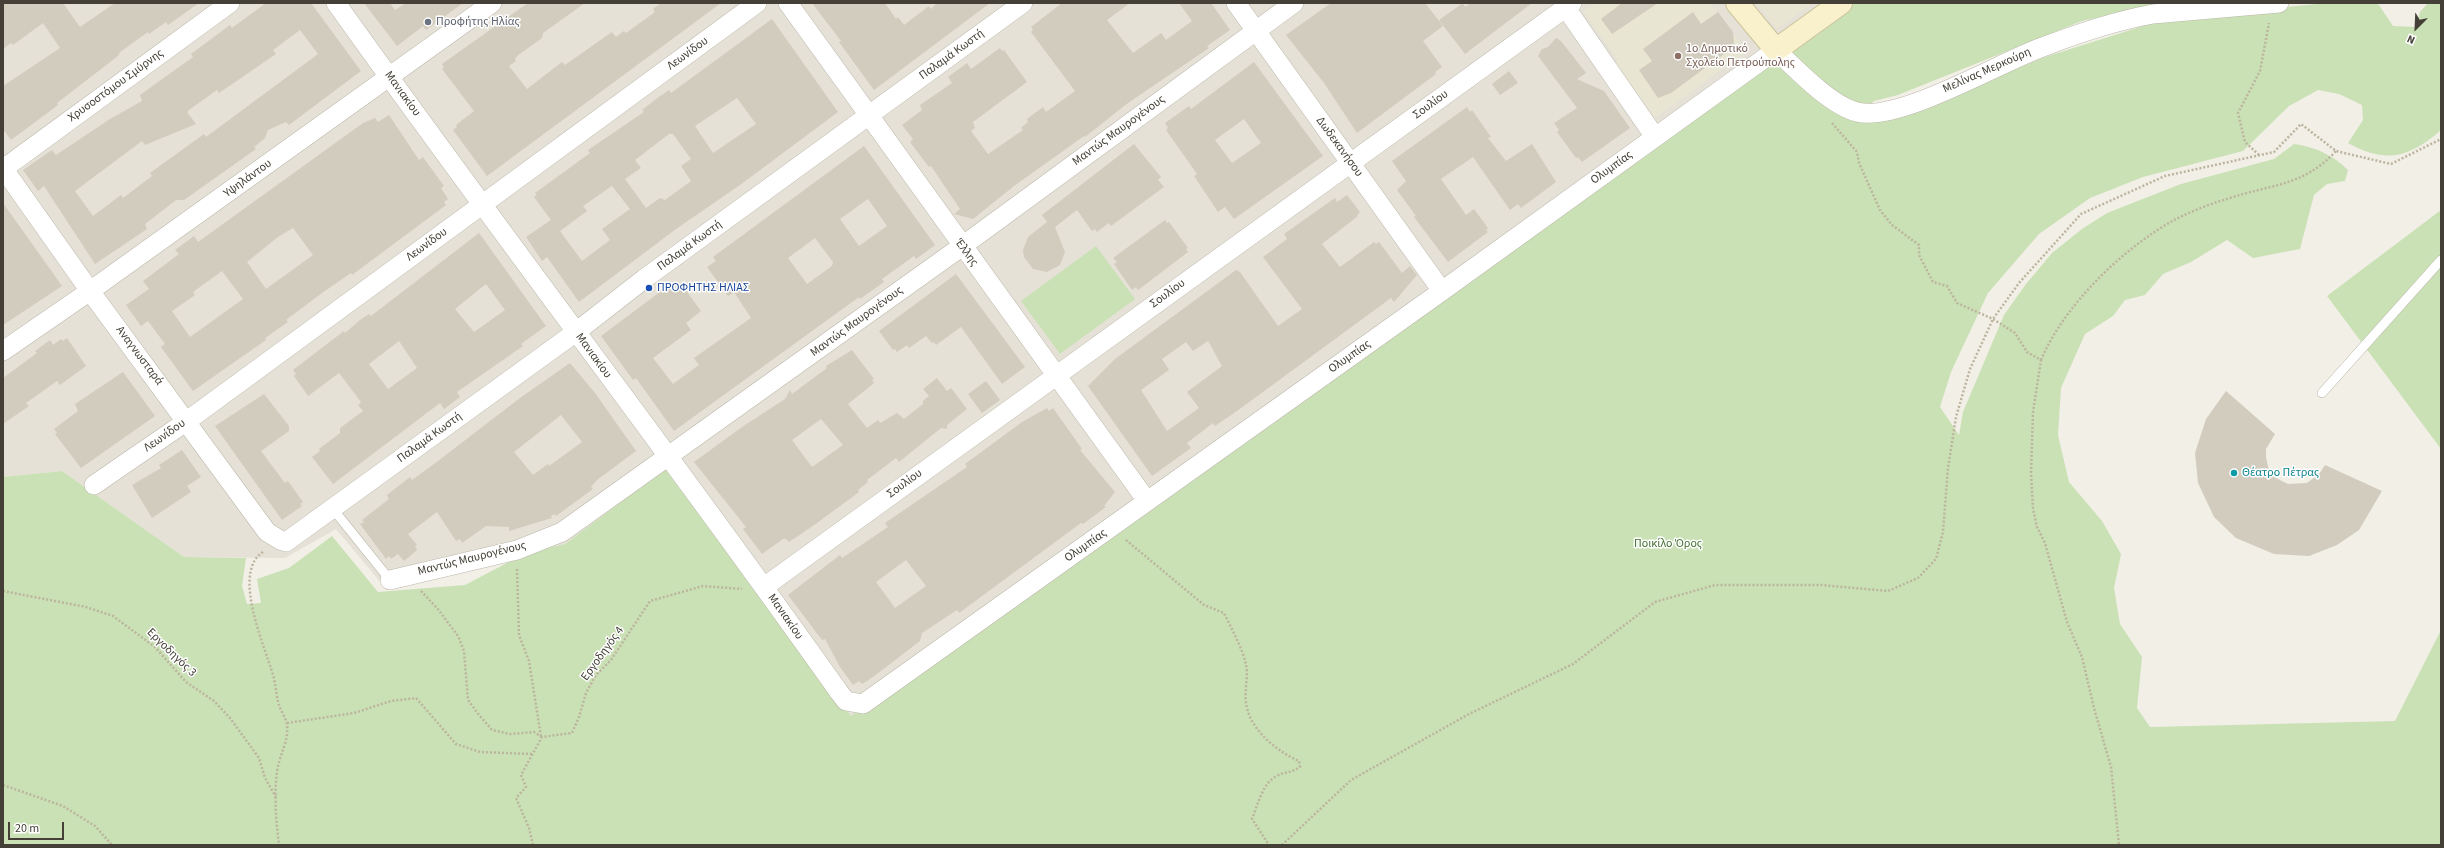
<!DOCTYPE html>
<html>
<head>
<meta charset="utf-8">
<style>
  body { margin:0 }
  #map { position:relative; width:2444px; height:848px; overflow:hidden; background:#f2efe7; font-family:"Source Sans 3",sans-serif }
  canvas { display:block }
  .frame { position:absolute; inset:0; border:4px solid #444037; pointer-events:none }
  .north { position:absolute; left:2396px; top:8px; width:40px; height:40px; -webkit-text-stroke:3px #fff; paint-order:stroke; rotate:204deg; font-size:11px; font-weight:700; line-height:16px; text-align:center; color:#444037 }
  .north::after { content:''; display:block; margin:auto; width:14px; height:18px; background:#444037; clip-path:polygon(50% 0,100% 100%,50% 72%,0 100%) }
  .scale { position:absolute; left:8px; top:822px; width:56px; height:18px; box-sizing:border-box; border:2px solid #444037; border-top:0; padding-left:5px; font-size:12px; line-height:14px; white-space:nowrap; color:#444037; -webkit-text-stroke:3px #fff; paint-order:stroke }
</style>
</head>
<body>
<div id="map">
<canvas width="2444" height="848"></canvas>
<div class="frame"></div>
<div class="north">N</div>
<div class="scale">20 m</div>
</div>
<script>
const ctx = document.querySelector('canvas').getContext('2d');
ctx.lineJoin = 'round';
function paint(path, color) { ctx.fillStyle = color; ctx.fill(path, 'evenodd'); }
function strokePath(path, color, width, dash) { ctx.strokeStyle = color; ctx.lineWidth = width; ctx.lineCap = dash ? 'butt' : 'round'; ctx.setLineDash(dash || []); ctx.stroke(path); }
function drawText(font, color, halo, rows, align = 'center') {
  ctx.font = font + ' "Source Sans 3",sans-serif'; ctx.lineWidth = 3; ctx.setLineDash([]); ctx.textBaseline = 'middle'; ctx.strokeStyle = halo; ctx.fillStyle = color; for (const [text, x, y, turn = 0] of rows) {
    ctx.save(); ctx.translate(x, y); ctx.rotate((+turn || 0) * Math.PI / 180); ctx.textAlign = isNaN(turn) ? turn : align; if (halo) ctx.strokeText(text, 0, 0); ctx.fillText(text, 0, 0); ctx.restore();
  }
}
paint(new Path2D(`
  M3 3H1855L1149 512 851 716 665 469 565 544 386 589 336 529 285 558 184 557 62 471 3 477Z`), '#e5e1d6');
paint(new Path2D(`
  M1595 3H1711L1746 52 1655 118 1615 63 1618 60 1583 12Z
  M1756 3H1813L1777 29Z`), '#e9e5d3');
paint(new Path2D(`
  M1855 3H2163L2082 21 1898 95 1874 101 1858 118 1871 121 1892 120 2042 58 2165 19 2327 3H2375L2379 5 2393 26 2416 27 2420 12 2428 3H2441V130C2409 158 2386 164 2348 143L2363 120 2362 105 2339 94 2318 90 2289 106 2243 151 2143 177 2090 198 2039 234 1988 293 1951 372 1940 407 1959 435 1963 412 2004 315 2026 284 2052 253 2082 229 2107 213 2181 184 2274 159 2294 144C2315 147 2333 155 2348 170L2345 181 2327 184 2314 195 2300 249 2253 258 2227 240 2191 262 2163 274 2145 295 2125 300 2113 316 2085 334 2061 388 2058 435 2069 482 2102 521 2121 554 2114 588 2120 624 2142 657 2137 708 2150 727 2395 721 2441 630V845H3V477L62 471 184 557 246 558 242 586 247 604 261 603 257 579 289 568 332 536 378 592 465 585 526 553 565 544 665 469 851 716 1149 512Z
  M2441 210V449L2327 296Z
  M1096 246 1135 299 1060 354 1021 301Z`), '#cae1b5');
paint(new Path2D(`
  M3 3H63L80 27 115 3H199L168 25 166 22 149 34 148 32 120 52 118 56 57 103 58 105 11 140 3 129V86L60 48 43 23 13 45 11 43 3 49Z
  M266 3H311L361 71 289 125 286 122 268 130 265 138 254 147 256 149 184 200H176L145 224 147 229 95 264 44 186 38 191 23 170 52 150 56 155 110 119 142 101 140 95 193 57 191 54 230 25 232 28ZM300 30 318 54 206 137 204 134 150 173 152 176 123 198 121 195 93 216 75 191 142 141 145 145 196 124 187 112 189 110 217 90 219 93 276 54 273 50Z
  M364 3H390L395 10 406 3H463L426 30 423 26 397 46Z
  M528 3H585L543 33 542 38 517 56 515 59 516 61 509 66 527 89 562 62 565 65 612 32 616 37 624 31 626 33 655 12 653 9 661 3H721L487 176 453 130 457 127 456 125 474 111 442 69 444 68 442 64Z
  M812 3H885L896 19 898 17 904 25 929 6 931 9 937 3H990L874 90 839 42 841 41Z
  M1062 3H1130L1107 20 1133 53 1161 33 1166 40 1192 21 1179 3H1211L1230 30 1207 46 1209 48 1128 103 1085 137 1084 136 1014 186 973 219 954 214 960 209 931 166 929 167 910 142 913 139 902 125 922 110 920 105 952 83 948 77 967 63 971 69 1000 48 1002 51 1004 50 1027 82 973 122 975 128 971 131 988 154 1023 130 1021 128 1028 122 1027 119 1043 107 1046 112 1075 91 1031 32 1033 30 1031 27Z
  M1331 3H1425L1443 26 1423 41 1442 67 1435 72 1436 74 1357 133 1324 83 1286 35Z
  M1463 3 1465 7 1471 3H1532L1465 54 1439 20Z
  M1622 3H1658L1612 34 1601 19Z
  M1693 12 1701 24 1718 12 1733 32 1734 45 1728 51 1671 93 1658 98 1639 70 1652 61 1643 49Z
  M772 19 838 112 740 185 676 229 579 302 547 257 542 261 526 237 551 220 534 197 537 195 535 193 590 153 588 150 644 112 642 110 656 99 669 90 671 93ZM737 98 756 124 713 153 695 126ZM669 134H673L691 159 681 166 691 181 665 200 660 198 646 208 625 179 641 168 635 160ZM612 186 630 209 602 229 610 240 582 261 560 231 587 211 583 206Z
  M1556 38 1561 41 1586 73 1577 79 1604 91 1630 128 1582 162 1578 157 1576 158 1557 132 1559 130 1554 123 1577 108 1538 56 1542 49 1548 47Z
  M1254 62 1323 156 1234 219 1225 207 1218 212 1194 176 1197 174 1166 130 1168 128 1165 123 1189 106 1191 109ZM1244 119 1261 143 1232 163 1215 140Z
  M1509 71 1518 83 1500 95 1492 84Z
  M1467 107 1470 112 1472 110 1491 137 1488 138 1506 161 1532 144 1556 182 1521 208 1518 204 1510 210 1473 157 1441 179 1466 215 1474 209 1488 228 1486 230 1488 232 1448 262 1414 217 1416 216 1397 190 1406 181 1392 161Z
  M389 115 419 160 423 157 444 186 441 188 448 199 444 202 446 205 352 275 351 273 322 293 286 320 288 322 265 338 266 340 193 391 161 347 165 344 148 321 141 326 126 305 149 289 143 281 179 254 175 250 194 236 198 242 363 123 375 118 378 122ZM293 228 313 255 266 289 247 262 278 237ZM222 271 243 299 190 337 172 311 195 295 193 292Z
  M1134 144 1161 177 1158 180 1164 187 1111 226 1109 223 1097 232 1095 229 1092 231 1077 210 1055 227 1065 252 1060 265 1047 272 1033 269 1024 257 1023 250 1028 237 1047 222 1042 215Z
  M864 146 935 245 916 259 914 256 882 279 884 282 860 299 859 297 674 431 636 378 633 380 601 336 668 286 671 291 682 285 701 311 686 323 691 330 653 358 673 384 699 365 694 358 751 318 734 292 728 296 707 267 716 261 713 257ZM868 199 887 226 859 246 840 219ZM815 238 833 262 832 266 807 284 788 258Z
  M1347 195 1360 212 1357 215 1358 216 1322 244 1340 267 1374 242 1376 244 1379 242 1402 273 1410 266 1417 275 1394 302 1391 298 1237 411 1215 426 1213 423 1187 443 1191 448 1152 476 1088 386 1115 359 1236 270 1240 272 1278 326 1302 309 1263 257 1287 239 1284 234 1335 198 1337 202ZM1208 341 1222 366 1187 392 1199 408 1167 431 1141 390 1169 370 1162 359 1186 342 1193 351Z
  M3 203 62 286 3 325Z
  M1165 220 1167 223 1169 222 1188 248 1186 249 1188 252 1138 290 1136 287 1132 290 1114 264 1117 262 1113 258Z
  M479 233 546 326 521 344 523 346 457 392 460 397 444 409 440 403 333 484 312 457 320 451 319 449 340 433V428L363 411 358 405 361 402 339 373 308 396 294 376 296 374 293 370 344 331 345 333 360 320 369 314 371 316ZM486 284 505 310 474 332 455 309ZM399 341 417 368 388 389 369 364Z
  M956 274 1025 367 1002 384 961 327 936 345 934 342 932 343 926 336 909 348 907 345 897 352 895 349 893 350 879 331Z
  M67 338 86 366 60 385 57 381 26 403 29 406 3 424V378L37 353 35 351 50 340 53 345 61 339 63 341Z
  M852 350 874 379 872 380 874 383 848 404 867 428 878 420 880 423 897 413 904 419 923 404V401L929 396 923 389 937 378 947 391 951 388 967 409 947 425V429L941 428 899 462 896 458 867 480 868 482 858 490 859 492 817 523 789 542 786 539H783L762 554 743 529 746 527 694 462 742 427 785 399 790 390 792 394 827 368 826 366ZM821 419 843 445 812 467 792 440Z
  M570 363 595 393 636 451 597 480 591 487 593 489 556 516 555 514 551 516 552 518 509 531V527L486 526 462 543 460 539 456 541 437 512 408 534 417 545 415 547 417 550 404 561 398 554 391 559 389 556 386 559 360 524 364 522 362 520 389 499 387 495 410 477 412 480 438 461 520 398ZM561 415 582 442 549 466 548 464 533 475 514 452Z
  M123 372 155 416 81 468 55 434 57 433 54 429 78 411 75 404Z
  M986 381 1000 400 982 413 968 394Z
  M2226 391 2275 434 2266 449V457L2269 471 2274 477 2288 484 2307 483 2319 474 2325 465 2382 491 2359 530 2337 545 2309 556 2274 554 2236 538 2214 517 2198 483 2195 453 2206 419Z
  M264 394 289 426V431L261 451 285 483 288 481 303 502 300 504 302 506 282 520 215 426Z
  M1047 408 1049 411 1053 408 1082 449 1080 450 1115 492 1104 506 1106 507 1083 524 1081 523 959 613 957 610 922 633 920 641 873 677 862 684 859 681 853 685 840 667 825 639 822 640 788 595 840 555 842 558 888 527 885 523 967 467 965 464 1022 422ZM906 560 926 586 895 608 876 582Z
  M182 450 201 477 187 486 191 492 152 518 132 485 161 468 159 465Z`), '#d2ccbe');
const lane = new Path2D(`
  M2322 393 2441 260
  M333 509 390 580`);
const street = new Path2D(`
  M336 3C501 235 675 460 839 692L846 701 863 704 1442 291 1776 50C1796 69 1830 105 1857 112 1897 123 1999 63 2040 48 2076 34 2115 21 2153 14L2279 3
  M788 3 1147 501
  M1236 3 1442 291
  M1566 8 1655 137
  M3 168 90 291 267 532 280 540 286 542 576 332 644 279 1023 3
  M3 169 230 3
  M3 351 90 291 492 3
  M94 485 187 421 757 3
  M390 580 517 550 562 532 961 247 1294 3
  M764 587 1572 3`);
const secondary = new Path2D(`
  M1737 3 1776 50 1841 3`);
strokePath(lane, '#bcb7ab', 10);
strokePath(street, '#bcb7ab', 20);
strokePath(secondary, '#ccc49c', 24);
strokePath(new Path2D(`
  M1832 123 1857 152 1859 163 1880 210 1892 225 1919 245V255L1933 282 1947 286 1957 303 1993 319 2015 333 2027 352 2041 360 2033 412 2031 473 2033 509 2037 527 2045 543 2067 622 2082 657 2094 708 2111 767 2119 845
  M2259 155 2245 142 2238 113 2260 71 2269 23
  M2041 360C2064 305 2124 247 2176 219 2192 211 2210 204 2227 199 2270 184 2303 187 2336 151
  M1126 540 1204 605 1224 613C1231 628 1243 649 1246 665 1249 678 1243 693 1247 708 1252 731 1278 752 1299 761L1300 767C1290 774 1285 771 1277 776 1262 783 1258 805 1252 819L1269 845
  M263 552C231 572 265 647 273 675 276 685 276 695 279 705 281 711 286 718 287 725 289 742 279 755 277 772 274 796 276 821 279 845
  M517 569 519 635 529 661 541 737
  M3 591 86 607 113 616 136 633 155 647 186 682 214 701 230 718 259 758 265 778 276 797
  M421 591 437 608 458 636 464 651 468 700 479 715 492 730 510 734 534 732 542 737
  M287 723 354 713 391 701 416 698 456 744 480 752 532 754
  M3 785 63 806 95 826 112 845
  M533 845 529 828 516 798 526 787 521 775 542 737 572 733 579 717 586 693 596 675 611 660 650 601 703 586 742 589
  M1282 845 1351 780 1469 714 1573 664 1655 602 1715 585H1821L1888 591 1918 578 1936 559 1943 532 1948 468 1956 417 1970 369 1993 319 2019 283 2081 214 2165 176 2274 152 2301 124 2336 151 2391 164 2441 139`), '#bcb49e', 2.5, [2, 2]);
strokePath(lane, '#fff', 9);
strokePath(street, '#fff', 19);
strokePath(secondary, '#f8f1cb', 22);
for (const [x, y, r, color] of [
  [428,22,4,"#6b7280"],
  [1678,56,4,"#8d6e63"],
  [649,288,4,"#1a4fb4"],
  [2234,473,4,"#0f9aa8"]
]) { const dot = new Path2D(); dot.arc(x, y, r, 0, 2 * Math.PI); ctx.fillStyle = color; ctx.fill(dot); strokePath(dot, '#fff', 1.5); }
drawText('12px', '#5b616d', '#fff', [
  ["Προφήτης Ηλίας",436,22]
], 'left');
drawText('12px', '#785e54', '#fff', [
  ["1ο Δημοτικό",1686,49],
  ["Σχολείο Πετρούπολης",1686,63]
], 'left');
drawText('12px', '#444037', '#fff', [
  ["Λεωνίδου",688,54,-36],
  ["Παλαμά Κωστή",952,55,-36],
  ["Μελίνας Μερκούρη",1987,71,-24],
  ["Χρυσοστόμου Σμύρνης",116,86,-36],
  ["Μανιακίου",402,94,54],
  ["Σουλίου",1431,105,-36],
  ["Μαντώς Μαυρογένους",1119,131,-36],
  ["Δωδεκανήσου",1339,147,54],
  ["Ολυμπίας",1612,168,-36],
  ["Υψηλάντου",248,179,-36],
  ["Λεωνίδου",427,245,-36],
  ["Παλαμά Κωστή",690,246,-36],
  ["Έλλης",966,253,54],
  ["Σουλίου",1168,294,-36],
  ["Μαντώς Μαυρογένους",857,322,-36],
  ["Αναγνωσταρά",139,356,53],
  ["Μανιακίου",593,356,54],
  ["Ολυμπίας",1350,357,-35],
  ["Λεωνίδου",165,436,-35],
  ["Παλαμά Κωστή",430,438,-36],
  ["Σουλίου",905,484,-36],
  ["Ολυμπίας",1086,546,-35],
  ["Μαντώς Μαυρογένους",472,559,-14],
  ["Μανιακίου",785,617,55],
  ["Εργοδηγός 3",171,653,44],
  ["Εργοδηγός 4",603,654,-54]
]);
drawText('12px', '#164399', '#fff', [
  ["ΠΡΟΦΗΤΗΣ ΗΛΙΑΣ",657,288]
], 'left');
drawText('12px', '#0d838f', '#fff', [
  ["Θέατρο Πέτρας",2242,473]
], 'left');
drawText('12px', '#446f31', '#fff', [
  ["Ποικίλο Όρος",1668,544]
]);
</script>
</body>
</html>
